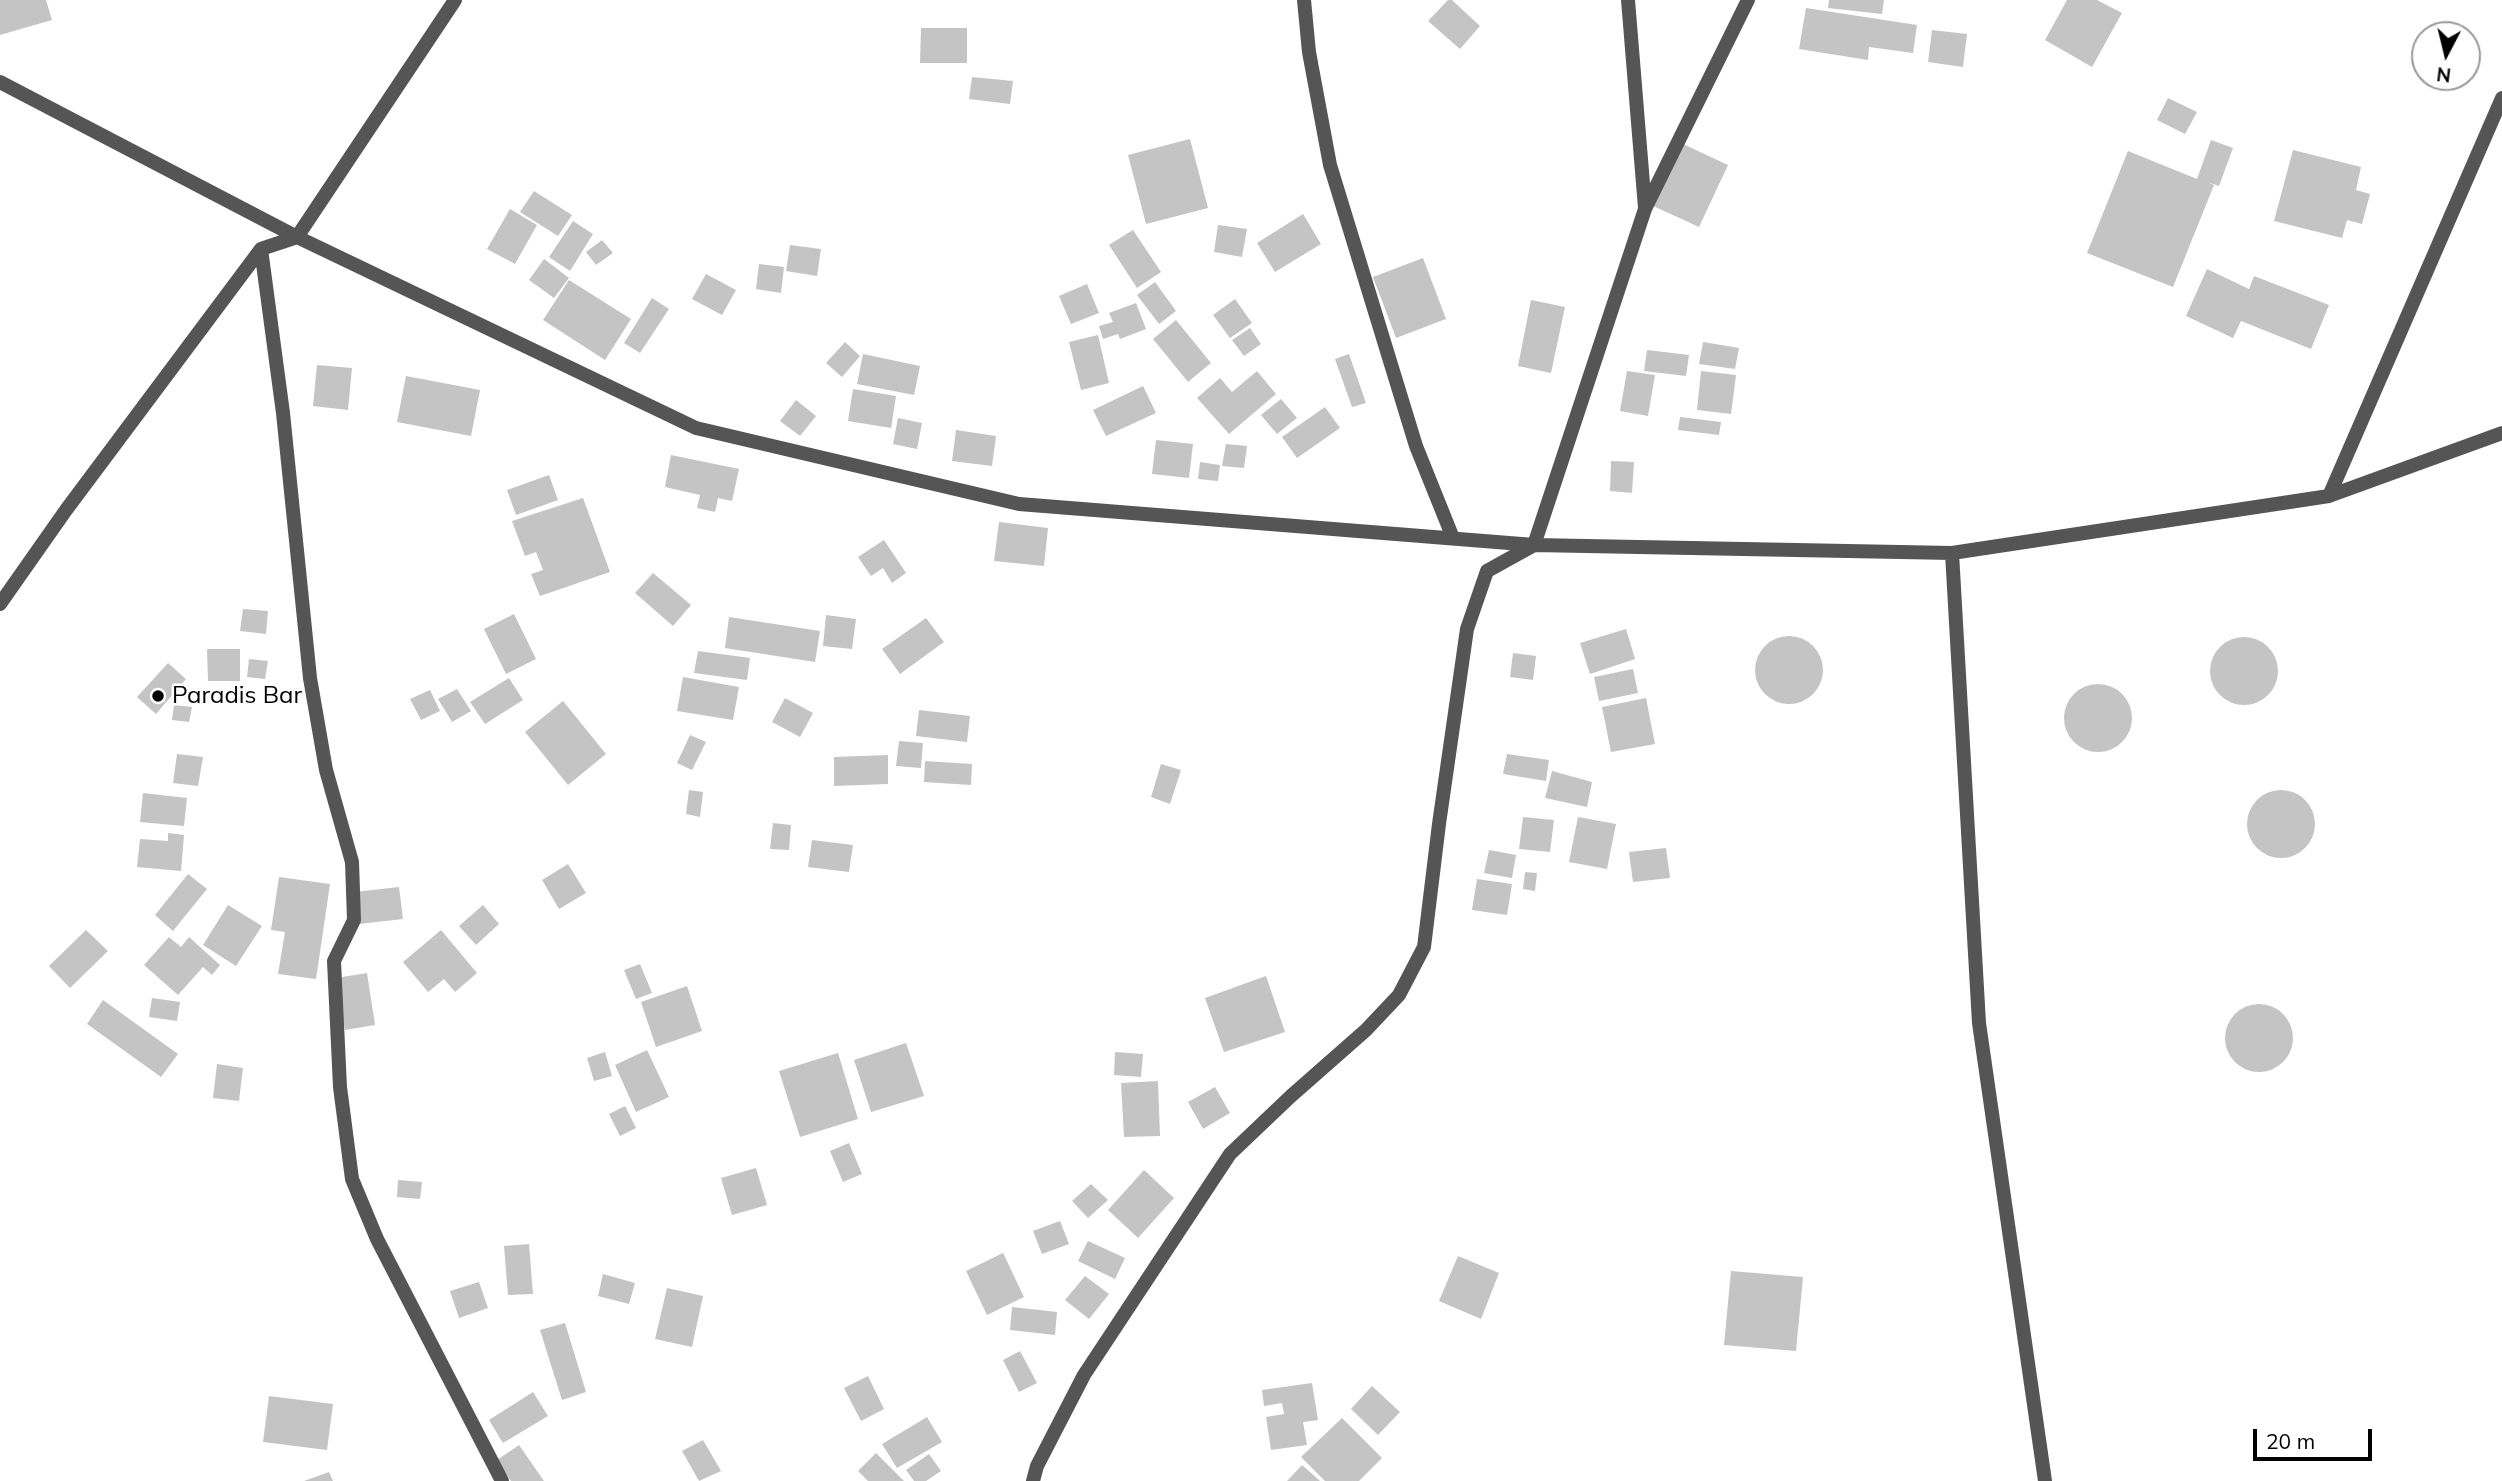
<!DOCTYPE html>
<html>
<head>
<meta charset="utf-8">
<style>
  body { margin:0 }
  #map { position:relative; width:2502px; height:1481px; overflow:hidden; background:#fff; font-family:Mulish,sans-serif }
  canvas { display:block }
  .north { position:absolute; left:2411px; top:21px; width:70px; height:70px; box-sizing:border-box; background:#fff; border:2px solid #999; border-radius:50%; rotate:187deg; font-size:19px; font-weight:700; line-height:28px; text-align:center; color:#000 }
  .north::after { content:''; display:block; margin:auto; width:24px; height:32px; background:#000; clip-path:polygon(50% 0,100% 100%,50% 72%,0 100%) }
  .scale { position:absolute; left:2253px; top:1429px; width:119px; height:32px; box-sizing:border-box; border:4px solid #000; border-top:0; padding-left:9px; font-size:21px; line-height:24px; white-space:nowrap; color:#000; -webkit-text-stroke:5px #fff; paint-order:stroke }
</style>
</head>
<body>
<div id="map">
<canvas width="2502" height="1481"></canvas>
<div class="north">N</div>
<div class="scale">20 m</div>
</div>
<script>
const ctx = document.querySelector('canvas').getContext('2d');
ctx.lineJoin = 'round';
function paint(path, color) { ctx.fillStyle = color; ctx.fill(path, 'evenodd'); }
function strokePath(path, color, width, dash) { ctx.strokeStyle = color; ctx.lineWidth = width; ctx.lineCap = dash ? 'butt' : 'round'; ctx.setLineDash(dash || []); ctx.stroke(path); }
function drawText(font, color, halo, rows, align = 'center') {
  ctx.font = font + ' Mulish,sans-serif'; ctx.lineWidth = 5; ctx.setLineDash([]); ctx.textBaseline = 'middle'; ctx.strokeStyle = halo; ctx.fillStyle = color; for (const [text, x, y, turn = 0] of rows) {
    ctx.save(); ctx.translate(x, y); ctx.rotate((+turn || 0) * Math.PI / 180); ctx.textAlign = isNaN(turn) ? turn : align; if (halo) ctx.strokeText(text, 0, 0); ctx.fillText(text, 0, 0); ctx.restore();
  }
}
paint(new Path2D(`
  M0 0H46L52 20 0 35Z
  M1448 0H1452L1480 26 1460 49 1428 21Z
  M1829 0H1884L1882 14 1828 8Z
  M2067 0H2097L2122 13 2092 67 2045 40Z
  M1806 8 1917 25 1913 53 1869 47 1868 60 1799 49Z
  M921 28H967V63H920Z
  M1932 30 1967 34 1963 67 1928 62Z
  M972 77 1013 81 1010 104 969 99Z
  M2168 98 2197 112 2185 134 2157 120Z
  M1190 139 1208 208 1146 224 1128 155Z
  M2211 140 2233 148 2219 186 2207 182 2214 185 2173 287 2087 253 2128 151 2197 179Z
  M1681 143 1728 165 1699 227 1651 205Z
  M2293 150 2361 167 2356 190 2370 194 2362 224 2347 220 2342 238 2274 221Z
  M534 191 572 215 558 236 520 212Z
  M510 209 537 225 515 264 487 249Z
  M1303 214 1321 244 1275 272 1257 243Z
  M573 221 593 234 570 271 549 257Z
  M1218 225 1247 229 1242 257 1214 252Z
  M1133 230 1161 272 1137 288 1109 245Z
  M602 240 613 253 596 265 586 252Z
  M790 245 821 249 817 276 786 271Z
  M1423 258 1446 319 1396 338 1373 277Z
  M544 259 569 278 554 298 529 280Z
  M759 264 784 267 781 293 756 289Z
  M2207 269 2249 289 2254 276 2329 305 2311 349 2241 321 2233 338 2186 316Z
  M706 274 736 290 722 315 692 299Z
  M569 280 631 319 605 360 543 320Z
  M1155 282 1176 311 1159 324 1137 295Z
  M1087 284 1099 313 1071 324 1059 296Z
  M652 298 669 309 640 353 624 343Z
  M1235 299 1252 323 1230 338 1213 315Z
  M1531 300 1565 307 1551 373 1518 366Z
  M1136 303 1146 329 1120 339 1118 334 1103 339 1099 326 1113 322 1109 313Z
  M1176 320 1211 363 1188 382 1153 339Z
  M1250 328 1261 344 1244 356 1232 340Z
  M1098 335 1109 383 1081 390 1069 342Z
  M845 342 860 356 842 377 826 363Z
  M1703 342 1739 348 1735 369 1699 364Z
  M1647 350 1689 355 1686 376 1644 371Z
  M863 354 920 366 914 395 857 384Z
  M1349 354 1366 403 1352 407 1335 359Z
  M317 365 352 368 348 410 313 406Z
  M1257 371 1276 394 1229 434 1197 398 1220 378 1232 392Z
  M1627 371 1655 375 1648 416 1620 411Z
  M1701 371 1736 375 1731 414 1697 410Z
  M406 376 480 390 471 436 397 422Z
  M1143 386 1156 413 1106 436 1093 410Z
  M853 389 896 396 891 428 848 421Z
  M1281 399 1297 418 1277 434 1261 415Z
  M796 400 816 416 800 436 780 421Z
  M1325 407 1340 428 1297 458 1282 437Z
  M1680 417 1721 422 1719 435 1678 430Z
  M898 418 922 423 917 449 893 444Z
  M956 430 996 436 992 466 952 461Z
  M1156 440 1193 444 1189 478 1152 474Z
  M1226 444 1247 446 1244 468 1222 466Z
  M671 455 739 469 732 501 718 498 715 512 697 508 700 495 665 487Z
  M1611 461 1634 462 1632 493 1610 491Z
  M1200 462 1220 465 1218 481 1198 479Z
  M549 475 558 500 516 515 507 490Z
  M583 498 610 572 540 596 531 574 543 570 536 552 525 556 512 521Z
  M999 522 1048 528 1044 566 994 561Z
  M884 540 906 573 892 583 883 568 871 576 858 557Z
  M653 573 691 605 673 626 635 593Z
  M243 609 268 611 266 634 240 631Z
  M514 614 536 659 506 674 484 629Z
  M826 615 856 619 852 649 823 646Z
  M729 617 820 631 815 662 725 648Z
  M926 618 944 642 900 674 882 649Z
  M1626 629 1635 659 1590 674 1580 643Z
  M1755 670a34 34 0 1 1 68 0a34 34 0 1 1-68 0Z
  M2210 671a34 34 0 1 1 68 0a34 34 0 1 1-68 0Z
  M207 649H240V681H208Z
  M698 651 750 658 747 680 694 673Z
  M1513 653 1536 656 1533 680 1510 677Z
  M249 659 268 661 265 679 247 677Z
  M168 663 186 679 156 714 137 697Z
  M1633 669 1638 693 1599 701 1594 677Z
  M683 677 739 687 733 720 677 711Z
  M509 678 523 700 485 724 470 702Z
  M2064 718a34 34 0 1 1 68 0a34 34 0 1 1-68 0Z
  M457 689 471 711 452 722 438 699Z
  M430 690 440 711 421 720 410 699Z
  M785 698 813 713 800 737 772 722Z
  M1646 698 1655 744 1611 752 1602 707Z
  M563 701 606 754 568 785 525 732Z
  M174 705 192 707 189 722 172 720Z
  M919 710 970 716 967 742 916 736Z
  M690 735 706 742 692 770 677 763Z
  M899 741 923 743 921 768 896 766Z
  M177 754 203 757 198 786 173 783Z
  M1507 754 1549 760 1546 781 1503 774Z
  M888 755V784L834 786V757Z
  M925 761 972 764 971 785 924 782Z
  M1161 764 1181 770 1170 804 1151 797Z
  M1552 771 1592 782 1587 807 1545 798Z
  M2247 824a34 34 0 1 1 68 0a34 34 0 1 1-68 0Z
  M689 790 703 792 700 817 686 814Z
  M143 793 187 798 184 826 140 822Z
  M1523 817 1554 820 1550 852 1519 849Z
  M1578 817 1616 824 1607 869 1569 862Z
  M773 823 791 825 789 850 770 849Z
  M168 833 184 835 181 871 137 867 140 839 168 841Z
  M812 840 853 845 849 872 808 867Z
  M1666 848 1670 878 1633 882 1629 852Z
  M1489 850 1516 855 1512 878 1484 873Z
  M568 864 586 893 559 909 542 880Z
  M1525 872 1537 873 1535 891 1523 889Z
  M188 874 207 889 173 931 155 915Z
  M279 877 330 884 316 979 278 974 285 932 271 930Z
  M1477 879 1512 884 1507 915 1472 910Z
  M399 887 403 919 359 924 355 892Z
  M228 905 262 926 236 966 203 945Z
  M483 905 499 924 476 945 459 926Z
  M86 930 108 951 70 988 49 966Z
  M441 930 477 973 455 992 444 979 428 992 403 962Z
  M169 937 181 947 189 937 220 965 212 975 203 967 178 995 144 965Z
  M640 964 652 993 636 999 624 970Z
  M367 973 375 1025 345 1030 336 978Z
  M1266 976 1285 1032 1224 1052 1205 998Z
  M687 986 702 1031 656 1047 641 1002Z
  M152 998 180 1002 177 1021 149 1017Z
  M103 1000 178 1054 161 1077 87 1024Z
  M2225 1038a34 34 0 1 1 68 0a34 34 0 1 1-68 0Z
  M906 1043 924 1096 871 1112 854 1060Z
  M647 1050 669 1097 636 1112 615 1065Z
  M605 1052 612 1076 594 1081 587 1058Z
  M1115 1052 1143 1054 1141 1077 1114 1075Z
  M838 1053 858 1119 800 1137 779 1071Z
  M217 1064 243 1068 239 1101 213 1098Z
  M1158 1081 1160 1136 1124 1137 1121 1083Z
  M1215 1087 1230 1113 1203 1129 1188 1102Z
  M625 1106 636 1128 620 1136 609 1114Z
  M849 1143 862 1174 843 1182 830 1151Z
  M756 1168 767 1205 732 1215 721 1178Z
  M1144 1170 1174 1198 1138 1238 1108 1210Z
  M398 1180 422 1182 420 1199 397 1197Z
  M1091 1184 1108 1200 1088 1218 1072 1201Z
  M1060 1221 1069 1244 1042 1254 1033 1231Z
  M1088 1241 1125 1258 1115 1279 1078 1261Z
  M529 1244 533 1294 508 1295 504 1246Z
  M1003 1253 1024 1297 987 1315 966 1271Z
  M1458 1256 1499 1273 1481 1319 1439 1301Z
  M1731 1271 1803 1277 1796 1351 1724 1345Z
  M603 1274 635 1283 629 1304 598 1296Z
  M1085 1276 1109 1294 1089 1319 1065 1300Z
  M479 1282 488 1308 459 1318 450 1291Z
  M667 1288 703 1296 692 1347 655 1339Z
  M1012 1307 1057 1312 1055 1335 1010 1330Z
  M565 1323 586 1392 562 1400 540 1330Z
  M1020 1351 1037 1383 1019 1392 1003 1360Z
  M868 1376 884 1409 861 1421 844 1388Z
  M1312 1383 1318 1420 1303 1422 1307 1445 1271 1450 1266 1417 1284 1414 1282 1403 1264 1406 1262 1390Z
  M1372 1386 1400 1412 1378 1435 1351 1409Z
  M533 1392 548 1416 503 1443 489 1420Z
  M269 1396 333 1404 327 1450 263 1442Z
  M927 1417 942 1442 897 1468 882 1444Z
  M1342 1418 1382 1458 1359 1481H1325L1301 1457Z
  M703 1440 721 1471 699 1481 682 1451Z
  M519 1445 544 1481H511L497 1460Z
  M876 1453 904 1481H868L858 1471Z
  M929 1454 941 1471 926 1481H914L906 1470Z
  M1302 1465 1320 1481H1287Z
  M329 1472 333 1481H304Z`), '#c4c4c4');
strokePath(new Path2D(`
  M1304 0 1309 52 1330 165 1416 446 1453 538
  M1628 0 1645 208
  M0 82 297 237 696 428 1019 504 1534 545 1952 553 2329 496 2502 433
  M261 249 283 413 310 678 326 770 352 862 354 920 334 961 340 1087 352 1179 377 1239 502 1481
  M2329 496 2502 98
  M1952 553 1979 1023 2045 1481
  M0 604 66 510 261 249 297 237 455 0
  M1033 1481 1037 1466 1084 1375 1230 1154 1291 1096 1366 1030 1399 995 1424 947 1439 824 1467 629 1487 571 1534 545 1645 209 1748 0`), '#555', 14);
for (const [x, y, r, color] of [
  [158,696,7,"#000"]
]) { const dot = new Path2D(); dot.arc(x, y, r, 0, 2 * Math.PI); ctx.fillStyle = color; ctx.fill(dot); strokePath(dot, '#fff', 2.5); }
drawText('24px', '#000', '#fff', [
  ["Paradis Bar",172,696]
], 'left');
</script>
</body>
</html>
